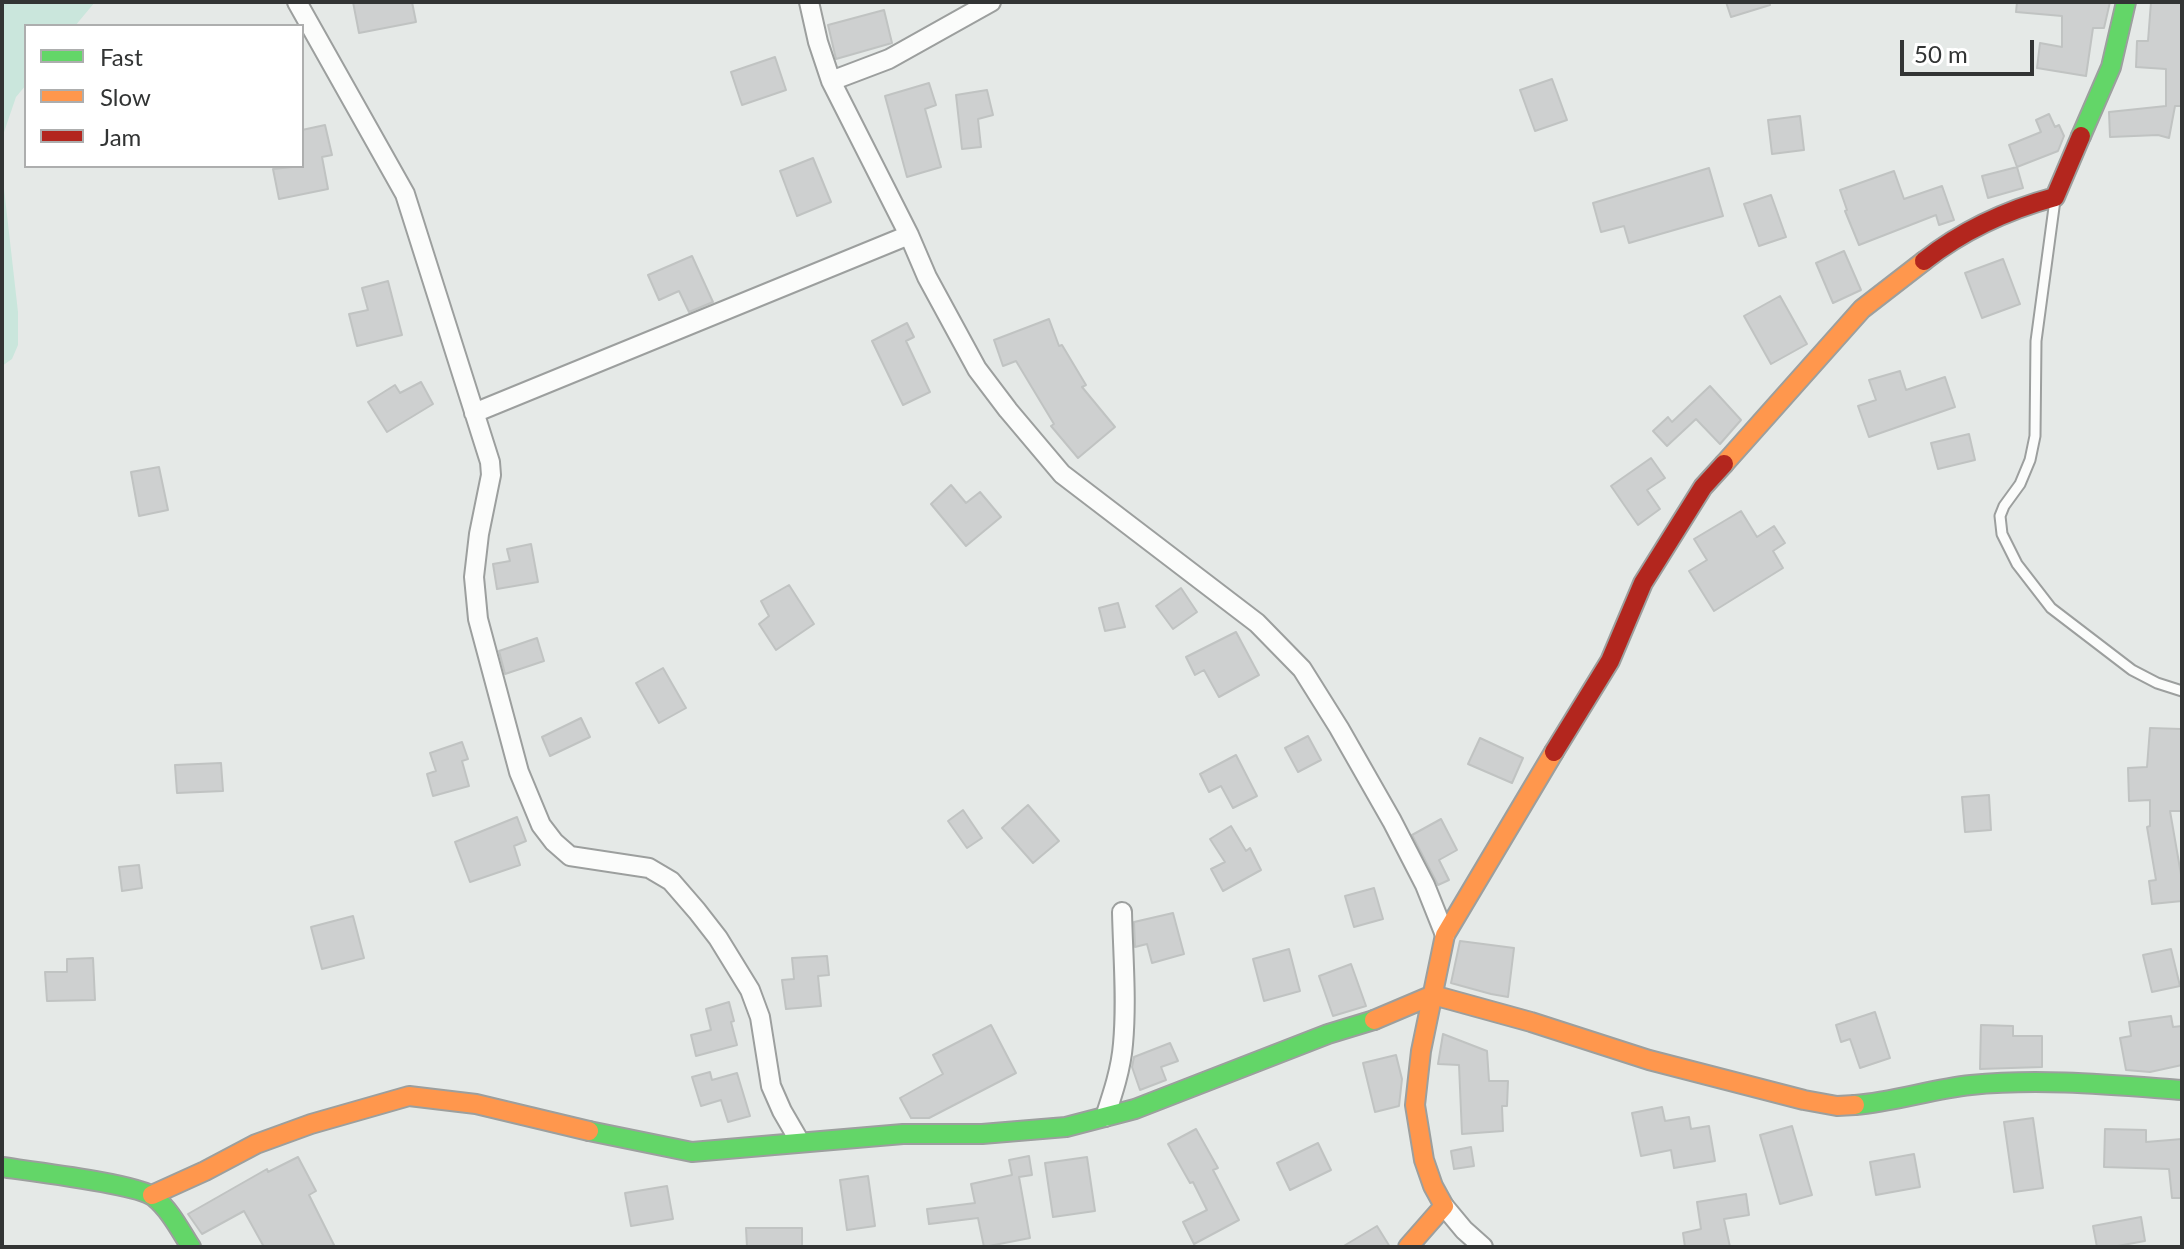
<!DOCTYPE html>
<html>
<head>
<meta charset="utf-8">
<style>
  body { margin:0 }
  #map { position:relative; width:2184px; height:1249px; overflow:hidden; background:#e5e9e7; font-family:Lato,sans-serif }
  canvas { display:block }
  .frame { position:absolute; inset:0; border:4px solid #323434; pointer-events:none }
  .legend { position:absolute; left:24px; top:24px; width:280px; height:144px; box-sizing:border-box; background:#fff; border:2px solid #adaeae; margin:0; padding:10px 14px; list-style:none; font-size:24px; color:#323434 }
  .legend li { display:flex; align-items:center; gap:16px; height:40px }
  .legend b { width:40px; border:2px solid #adaeae }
  .scale { position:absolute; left:1900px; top:40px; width:134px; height:36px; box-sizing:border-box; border:4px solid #323434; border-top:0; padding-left:10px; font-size:24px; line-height:28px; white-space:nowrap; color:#323434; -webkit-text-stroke:6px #fff; paint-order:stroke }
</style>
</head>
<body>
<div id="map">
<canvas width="2184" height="1249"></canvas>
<div class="frame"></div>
<ul class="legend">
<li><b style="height:10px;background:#63d668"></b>Fast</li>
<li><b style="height:10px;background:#ff974d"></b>Slow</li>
<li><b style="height:10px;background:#b3261e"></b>Jam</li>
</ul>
<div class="scale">50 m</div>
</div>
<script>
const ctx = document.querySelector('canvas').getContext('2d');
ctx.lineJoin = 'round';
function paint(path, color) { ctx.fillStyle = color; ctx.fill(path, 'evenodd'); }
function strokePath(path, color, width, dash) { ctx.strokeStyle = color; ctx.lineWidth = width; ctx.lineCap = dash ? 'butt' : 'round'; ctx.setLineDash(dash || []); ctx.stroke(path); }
paint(new Path2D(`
  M2 2H95L75 26H26V85L16 97 2 138Z
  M2 171 18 312V345L12 359 2 366Z`), '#cae6dc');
const building = new Path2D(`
  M353 2H412L416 22 359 33Z
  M1726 2H1769L1770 5 1731 17Z
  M2017 2H2110L2104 28H2093L2086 76 2037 68 2040 43 2062 47V16L2016 12Z
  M2151 2H2182V106H2175L2169 138 2158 135 2110 137 2109 112 2166 106V69L2136 67 2137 41H2148Z
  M884 10 892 43 836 59 828 25Z
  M775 57 786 90 742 105 731 72Z
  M1552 79 1567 120 1535 131 1520 90Z
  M929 83 936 105 925 109 941 167 907 177 885 96Z
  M987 90 993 115 978 119 981 147 962 149 956 95Z
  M2049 114 2055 127 2059 125 2064 136 2058 151 2017 167 2009 145 2041 132 2036 120Z
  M1800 116 1804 150 1772 154 1768 120Z
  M325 125 332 155 322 157 328 189 279 199 273 169 302 166V130Z
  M813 158 831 202 797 216 780 171Z
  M2017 167 2023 188 1988 198 1982 176Z
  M1709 168 1723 216 1629 243 1624 226 1601 232 1593 203Z
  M1894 171 1904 199 1942 186 1954 220 1939 225 1936 215 1859 245 1845 211 1847 210 1840 190Z
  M1771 195 1786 237 1759 246 1744 204Z
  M1844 251 1861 290 1833 303 1816 263Z
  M692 256 713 302 689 312 679 291 659 300 648 275Z
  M2003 259 2020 304 1982 318 1965 273Z
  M388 281 402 335 357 346 349 314 368 310 362 288Z
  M1780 296 1807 344 1771 364 1744 316Z
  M1049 319 1059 346 1062 345 1086 385 1082 387 1115 427 1078 458 1051 426 1054 424 1016 361 1003 366 994 340Z
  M907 323 914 337 906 341 930 392 903 405 872 341Z
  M1900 371 1906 390 1945 377 1955 407 1869 437 1858 406 1876 400 1869 380Z
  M421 382 433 404 387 432 368 402 395 385 400 393Z
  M1710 386 1741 420 1720 444 1696 419 1667 446 1653 431 1668 417 1672 422Z
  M1969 434 1975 460 1938 469 1931 443Z
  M1651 458 1665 478 1647 490 1660 509 1638 525 1611 486Z
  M159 467 168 510 139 516 131 472Z
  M951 485 966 503 980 492 1001 517 966 546 931 504Z
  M1741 511 1757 537 1774 526 1785 543 1773 551 1783 568 1714 611 1689 571 1707 560 1694 539Z
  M531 544 538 582 497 589 493 564 510 561 507 549Z
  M789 585 814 624 776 650 759 624 769 616 761 601Z
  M1181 588 1197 612 1173 629 1156 606Z
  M1118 603 1125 627 1105 631 1099 608Z
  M1236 632 1259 675 1219 697 1204 670 1195 675 1186 657Z
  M537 638 544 661 505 674 499 651Z
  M663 668 686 708 659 723 636 683Z
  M581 718 590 737 550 756 542 737Z
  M2150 728 2181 729 2182 811H2170L2182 880V901L2152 904 2149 881 2156 880 2147 827 2150 826V800L2129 801 2128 768 2147 767Z
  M1308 736 1321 760 1298 772 1285 748Z
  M1480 738 1523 758 1512 783 1468 764Z
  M462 742 468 759 462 761 469 786 433 796 427 774 436 771 430 753Z
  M1236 755 1257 796 1233 808 1221 786 1209 792 1200 774Z
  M221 763 223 791 177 793 175 765Z
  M1989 795 1991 830 1965 832 1962 797Z
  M1028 805 1059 841 1033 863 1002 828Z
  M963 810 982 838 967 848 948 821Z
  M517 817 526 841 514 846 520 865 470 882 455 842Z
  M1441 819 1457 850 1439 860 1449 880 1438 885 1412 835Z
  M1231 826 1246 851 1250 848 1261 870 1223 891 1211 869 1225 862 1210 839Z
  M139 865 142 888 122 891 119 867Z
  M1374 888 1383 919 1354 927 1345 896Z
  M1173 913 1184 954 1152 963 1147 944 1135 947 1134 922Z
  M353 916 364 958 322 969 311 927Z
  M1460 941 1514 948 1508 997 1491 994 1451 983Z
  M1289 949 1300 991 1264 1001 1253 959Z
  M2171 949 2180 986 2152 992 2143 955Z
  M827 956 829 975 818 976 821 1006 786 1009 782 980 794 979 792 958Z
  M93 958 95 1000 47 1001 45 972H67V959Z
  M1351 964 1366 1006 1333 1016 1319 976Z
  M729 1002 734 1021 731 1022 737 1045 696 1056 691 1035 711 1030 706 1009Z
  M1875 1012 1890 1058 1860 1068 1850 1039 1841 1042 1836 1025Z
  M2171 1016 2173 1027 2182 1026V1065L2150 1072 2126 1070 2120 1038 2131 1036 2129 1022Z
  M991 1025 1016 1073 929 1118H911L900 1098 943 1074 933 1055Z
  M1981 1025 2013 1026V1036H2042V1067L1980 1069Z
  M1443 1034 1487 1051 1489 1081H1508L1507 1106H1502L1503 1131 1462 1134 1459 1065 1438 1064Z
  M1170 1043 1178 1061 1161 1067 1166 1080 1140 1090 1132 1067 1134 1057Z
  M1396 1055 1402 1079 1399 1106 1375 1112 1363 1063Z
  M710 1072 712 1080 737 1073 750 1116 728 1122 721 1100 701 1106 692 1077Z
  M1662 1107 1665 1121 1689 1117 1691 1129 1709 1126 1715 1161 1674 1168 1671 1150 1641 1156 1632 1113Z
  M2033 1118 2043 1188 2014 1192 2004 1122Z
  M1792 1126 1812 1195 1780 1204 1760 1135Z
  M1196 1129 1218 1168 1213 1170 1239 1220 1194 1244 1183 1222 1207 1210 1193 1182 1190 1183 1168 1144Z
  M2105 1129 2146 1130V1142L2182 1139V1198H2172L2169 1169 2104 1167Z
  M1318 1143 1331 1170 1290 1190 1277 1163Z
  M1471 1147 1474 1166 1454 1169 1451 1151Z
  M1914 1154 1920 1187 1876 1195 1870 1162Z
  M1029 1156 1032 1175 1019 1177 1030 1238 984 1247 978 1218 929 1224 927 1209 975 1203 971 1184 1012 1175 1009 1160Z
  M298 1157 316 1191 309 1195 335 1247H264L244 1211 202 1234 188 1214 267 1169 268 1172Z
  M1087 1157 1095 1211 1053 1217 1045 1163Z
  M868 1176 875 1226 847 1230 840 1180Z
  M667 1186 673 1219 631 1226 625 1193Z
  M1746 1194 1749 1215 1724 1219 1730 1247H1685L1683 1233 1701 1229 1697 1202Z
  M2141 1217 2145 1241 2112 1247H2097L2093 1226Z
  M1377 1226 1390 1247H1342Z
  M746 1228H802V1247H747Z`);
paint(building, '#ced0d0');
strokePath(building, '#c0c3c2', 2);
const lane = new Path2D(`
  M2055 200 2036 341 2035 436 2030 460 2020 484 2004 506 2000 516 2002 534 2017 564 2051 608 2132 670 2157 683 2182 691`);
const street = new Path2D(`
  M297 2 405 194 490 462 491 475 479 534 474 577 478 619 519 772 541 825 554 842 570 856 649 868 671 881 697 911 718 938 750 990 760 1017 771 1086 782 1111 800 1142
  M809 2 818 42 831 81 909 235 927 277 977 369 1008 410 1062 474 1257 623 1302 669 1339 728 1392 821 1425 885 1445 935
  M831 81 889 59 991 2
  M474 413 909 235
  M1105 1117C1113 1093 1121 1069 1123 1044 1127 1001 1123 956 1122 912
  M1444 1206 1464 1230 1483 1247`);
const fast = new Path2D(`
  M2081 136 2111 67 2126 2
  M1855 1105C1894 1102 1932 1089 1971 1085 2041 1078 2113 1085 2182 1090
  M589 1131 692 1152 903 1134H982L1066 1127 1135 1109 1328 1034 1374 1020
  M2 1167C29 1171 138 1184 154 1197 170 1210 180 1230 191 1247`);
const slow = new Path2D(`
  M1724 464 1862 309 1924 261
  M1374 1020 1433 995 1531 1022 1649 1060 1804 1100 1837 1106 1855 1105
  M152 1195 205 1171 256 1144 311 1124 409 1096 476 1104 589 1131
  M1408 1247 1444 1206 1433 1186 1424 1160 1415 1105 1421 1051 1445 935 1554 752`);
const jam = new Path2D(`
  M1924 261C1963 230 2007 210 2055 197L2081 136
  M1554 752 1610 661 1643 583 1703 487 1724 464`);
strokePath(lane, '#9c9f9e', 13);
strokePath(street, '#9c9f9e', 22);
strokePath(fast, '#9c9f9e', 22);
strokePath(slow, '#9c9f9e', 22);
strokePath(jam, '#9c9f9e', 22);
strokePath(lane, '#fbfcfb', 9);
strokePath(street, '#fbfcfb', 18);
strokePath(fast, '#63d668', 18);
strokePath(slow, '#ff974d', 18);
strokePath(jam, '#b3261e', 18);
</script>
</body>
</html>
